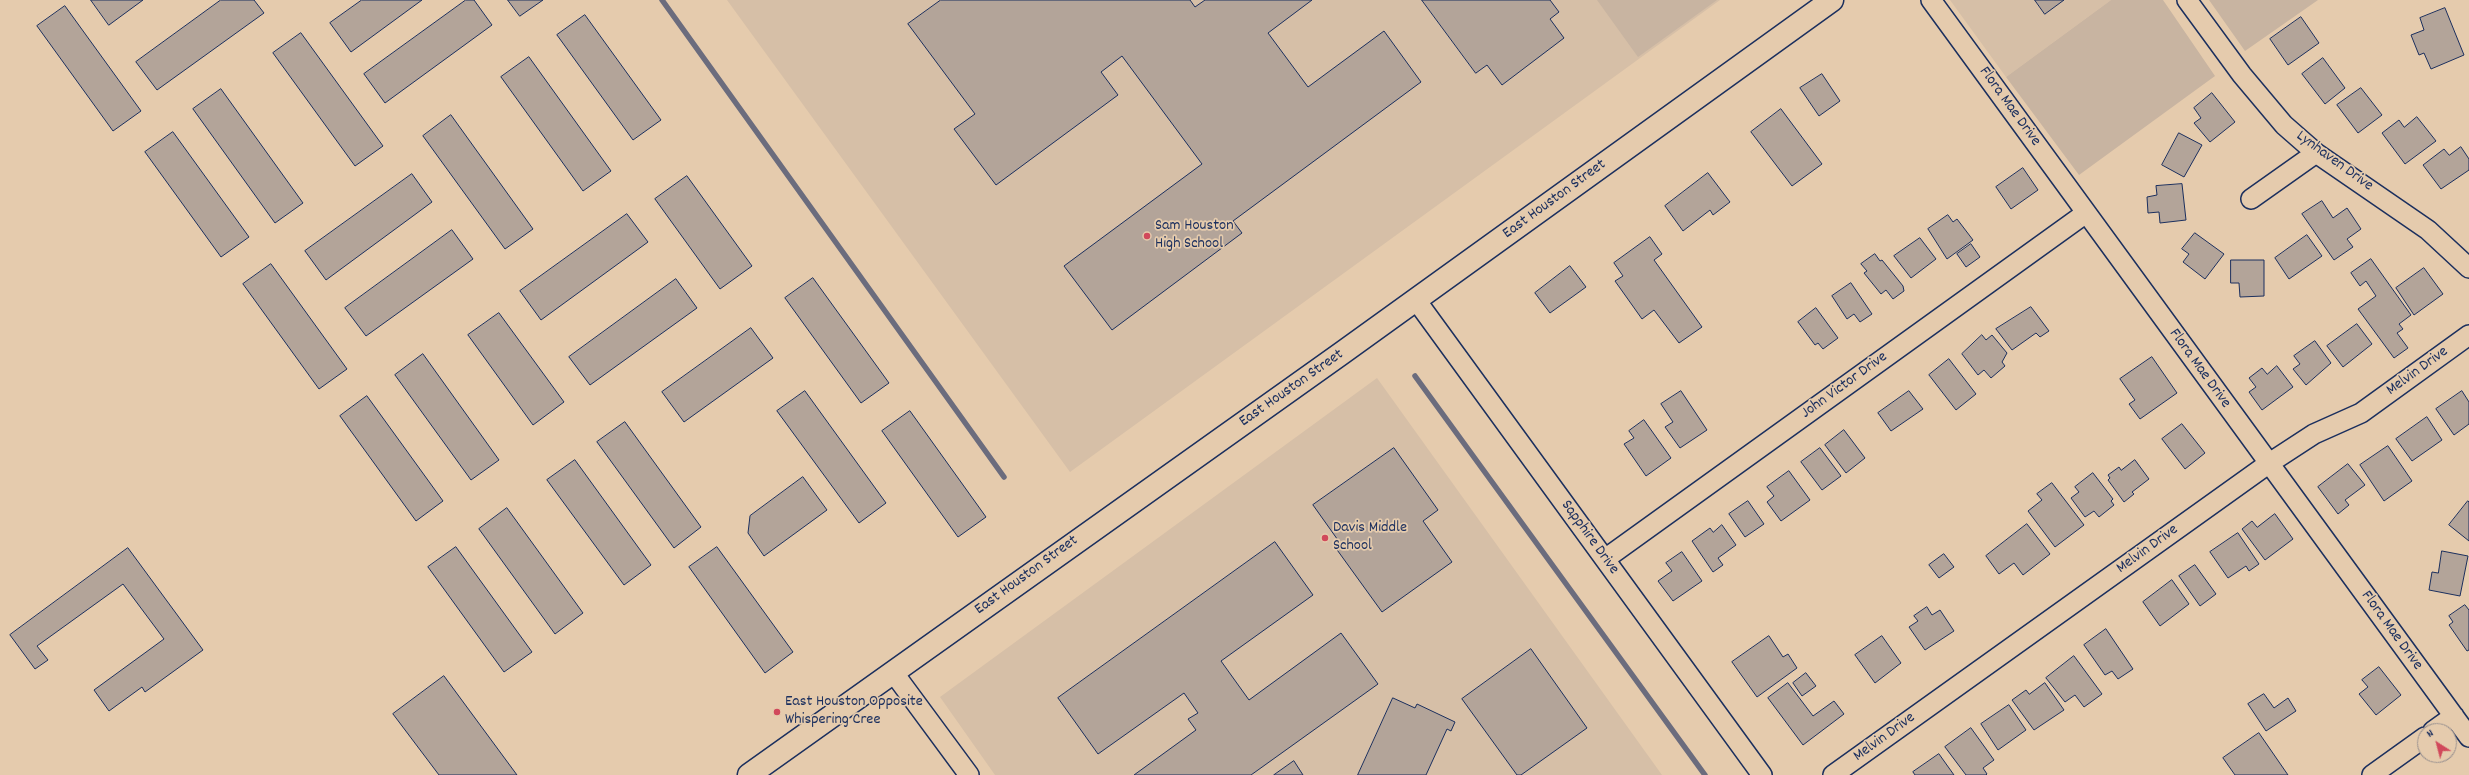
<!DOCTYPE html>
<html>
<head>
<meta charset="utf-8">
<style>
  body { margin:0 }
  #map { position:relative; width:2469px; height:775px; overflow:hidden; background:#e5cbad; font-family:Dekko,sans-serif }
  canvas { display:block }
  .north { position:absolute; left:2417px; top:723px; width:40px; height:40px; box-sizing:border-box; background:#e5cbad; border:1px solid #948d8d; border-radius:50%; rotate:324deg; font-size:11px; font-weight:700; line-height:16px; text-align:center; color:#1b2f5e }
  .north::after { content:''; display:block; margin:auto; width:14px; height:18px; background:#d1495b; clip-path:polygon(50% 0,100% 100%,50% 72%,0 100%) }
</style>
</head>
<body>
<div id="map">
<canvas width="2469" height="775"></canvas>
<div class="north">N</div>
</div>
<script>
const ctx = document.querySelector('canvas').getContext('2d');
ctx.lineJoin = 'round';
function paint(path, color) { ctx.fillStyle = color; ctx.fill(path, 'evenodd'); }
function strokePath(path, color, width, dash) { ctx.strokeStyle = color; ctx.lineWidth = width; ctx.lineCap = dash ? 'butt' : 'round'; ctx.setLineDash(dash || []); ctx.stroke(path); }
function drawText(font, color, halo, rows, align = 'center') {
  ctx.font = font + ' Dekko,sans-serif'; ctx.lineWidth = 3.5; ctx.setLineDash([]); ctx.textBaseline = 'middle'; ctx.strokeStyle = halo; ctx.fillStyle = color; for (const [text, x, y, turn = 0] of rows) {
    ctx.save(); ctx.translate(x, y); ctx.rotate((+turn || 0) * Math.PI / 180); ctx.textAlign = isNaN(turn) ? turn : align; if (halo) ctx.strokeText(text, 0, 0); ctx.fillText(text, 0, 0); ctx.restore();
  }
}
paint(new Path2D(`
  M727 0H1720L1070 472Z
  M1950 0H2111L2006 77Z
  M1377 378 1662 775H995L940 697Z`), '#d6bfa7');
paint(new Path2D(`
  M1597 0H1717L1638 57Z
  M2111 0H2163L2215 76 2079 175 2006 77Z
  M2209 0H2318L2245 51Z`), '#c8b4a1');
strokePath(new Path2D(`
  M662 0 1004 477
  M1415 376 1705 775`), '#6b6c7d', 5.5);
const building = new Path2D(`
  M91 0H143L109 25Z
  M221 0H254L264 13 157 90 136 62Z
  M362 0H422L351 52 330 23Z
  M466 0H474L492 25 385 103 364 74Z
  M508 0H543L520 16Z
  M941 0H1190L1195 7 1205 0H1312L1268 33 1308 87 1384 31 1421 82 1233 221 1242 233 1112 330 1064 266 1202 164 1122 56 1101 72 1118 95 996 185 954 129 975 114 908 24Z
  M1422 0H1550L1559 12 1550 19 1564 38 1502 85 1487 65 1476 73Z
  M2035 0H2064L2045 14Z
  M65 6 141 111 113 131 37 26Z
  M2445 8 2464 55 2431 69 2424 53 2419 55 2411 35 2424 30 2420 18Z
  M585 15 661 120 633 140 557 35Z
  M2301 17 2319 43 2288 65 2270 39Z
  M301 33 383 146 355 166 273 53Z
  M529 57 611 171 583 191 501 77Z
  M2323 58 2345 88 2325 104 2302 74Z
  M1822 74 1840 101 1819 116 1800 88Z
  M2361 88 2382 115 2358 133 2337 105Z
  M221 89 303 203 275 223 193 109Z
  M2212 93 2235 122 2210 142 2194 123 2201 118 2194 108Z
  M1781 109 1822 164 1792 186 1751 132Z
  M451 115 533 229 505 249 423 136Z
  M2417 117 2436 141 2405 164 2382 133 2399 120 2404 127Z
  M173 132 249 237 221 257 145 152Z
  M2179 133 2202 145 2184 177 2162 165Z
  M2461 147 2469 159V170L2441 189 2423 165 2444 149 2449 155Z
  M2023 168 2038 190 2011 209 1996 187Z
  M1708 173 1730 202 1713 215 1710 210 1683 231 1665 206Z
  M412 174 432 202 326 280 305 251Z
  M687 176 752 266 720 289 655 199Z
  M2182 184 2186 220 2160 223 2159 212 2148 213 2147 197 2157 195 2156 186Z
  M2322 201 2333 218 2347 208 2361 229 2347 239 2353 247 2334 260 2302 214Z
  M627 214 648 242 541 320 520 291Z
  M1948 215 1953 222 1957 219 1973 240 1947 259 1928 229Z
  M452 230 473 259 366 336 345 308Z
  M2195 233 2224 254 2205 279 2183 262 2189 254 2182 249Z
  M2307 235 2322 256 2289 279 2275 258Z
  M1650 237 1662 254 1654 260 1702 327 1679 343 1654 310 1642 319 1615 281 1623 276 1614 263Z
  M1920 238 1936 259 1911 278 1894 256Z
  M1971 244 1980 257 1966 267 1957 254Z
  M1875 254 1880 261 1882 260 1903 286 1904 291 1893 299 1886 290 1881 294 1864 273 1867 271 1861 264Z
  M2371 259 2411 315 2399 324 2403 329 2397 333 2408 348 2394 358 2358 309 2376 296 2366 281 2360 286 2351 273Z
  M2231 260H2264V296L2240 297 2239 283H2231Z
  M271 264 347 369 319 389 243 284Z
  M1570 266 1586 287 1550 313 1535 293Z
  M2424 268 2443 294 2414 315 2396 288Z
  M813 278 889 383 861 403 785 298Z
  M676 279 697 308 590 385 569 357Z
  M1851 283 1872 314 1860 322 1854 314 1847 319 1832 296Z
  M2031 307 2049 331 2040 337 2036 333 2012 350 1996 329Z
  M1816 308 1838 338 1823 349 1818 343 1815 345 1798 322Z
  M499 313 564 402 533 425 468 335Z
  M2357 324 2372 344 2343 367 2327 346Z
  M751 328 773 358 684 422 662 392Z
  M1982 335 1986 340 1992 335 2007 353 2002 362 2005 366 1991 378 1984 370 1978 375 1962 354Z
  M2315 341 2331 363 2306 385 2293 369 2300 364 2294 356Z
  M423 354 499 460 471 480 395 375Z
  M2152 357 2177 393 2140 419 2129 404 2135 400 2120 379Z
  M1949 359 1976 394 1956 410 1929 375Z
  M2277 366 2293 387 2262 410 2249 392 2256 387 2249 378 2262 368 2267 374Z
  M805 391 886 503 859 523 777 411Z
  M1681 391 1707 430 1680 448 1665 427 1673 422 1661 404Z
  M1909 391 1923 409 1891 431 1878 413Z
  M2462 391 2469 402V424L2454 435 2436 409Z
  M367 396 443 501 416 521 340 416Z
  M910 411 986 517 958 537 882 431Z
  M2427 417 2442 440 2412 461 2396 439Z
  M1644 420 1671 458 1646 476 1624 444 1634 438 1629 431Z
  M625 422 701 527 674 548 597 442Z
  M2182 424 2205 453 2185 469 2162 439Z
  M1844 430 1865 458 1846 473 1825 445Z
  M2388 446 2412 481 2384 501 2360 465Z
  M1394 448 1438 510 1423 521 1452 562 1382 612 1335 547 1340 543 1313 505Z
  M1820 448 1841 476 1822 490 1801 462Z
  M575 460 651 565 624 585 547 480Z
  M2135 460 2149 479 2132 492 2134 494 2124 502 2108 480 2110 478 2108 475 2119 467 2121 470Z
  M2348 464 2365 485 2345 500 2349 505 2338 514 2318 487Z
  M1789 471 1810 500 1781 521 1767 502 1774 496 1767 487Z
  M2093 473 2113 499 2111 501 2114 505 2099 517 2094 511 2085 517 2071 498 2079 492 2075 487Z
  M803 477 827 510 764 556 748 533 750 516Z
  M2052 483 2084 525 2055 547 2028 511 2042 500 2037 494Z
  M1748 501 1764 524 1745 537 1729 514Z
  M2468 501 2469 502V541L2449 525Z
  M507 508 583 613 555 634 479 529Z
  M2275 514 2293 539 2265 560 2242 529 2252 521 2257 527Z
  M2027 524 2050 554 2023 575 2014 563 1999 574 1986 556Z
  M1722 525 1736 545 1718 558 1723 565 1713 572 1692 541 1710 528 1713 532Z
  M2238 533 2259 564 2249 571 2246 566 2228 578 2210 552Z
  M1275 542 1313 595 1221 661 1249 700 1341 633 1378 684 1251 775H1134L1196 730 1188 719 1198 713 1184 693 1098 754 1058 698Z
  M456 547 532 652 504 672 428 567Z
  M717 547 793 652 765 673 689 567Z
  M128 548 203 650 145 692 142 687 109 711 94 690 164 639 123 584 37 646 48 660 35 669 10 635Z
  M2442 551 2468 556 2460 596 2429 590 2432 572 2438 573Z
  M1682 552 1702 581 1673 601 1658 581 1672 571 1666 563Z
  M1944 554 1954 567 1939 578 1929 565Z
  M2195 565 2216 594 2200 606 2179 576Z
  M2172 580 2189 604 2160 626 2143 602Z
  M2465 605 2469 610V650L2467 651 2449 625 2453 622 2449 616Z
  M1927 607 1932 615 1940 610 1954 631 1925 650 1909 627 1918 621 1914 616Z
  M2106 629 2133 669 2118 679 2112 671 2105 675 2084 645Z
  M1769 636 1783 657 1788 654 1797 668 1757 697 1732 662Z
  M1882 636 1901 663 1875 683 1855 655Z
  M1531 649 1587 728 1521 775H1517L1462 699Z
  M2074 656 2102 694 2084 707 2075 695 2065 702 2046 678Z
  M2379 667 2401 695 2376 715 2359 694 2368 687 2362 680Z
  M1806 673 1816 686 1802 696 1793 683Z
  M444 676 517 775H439L393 714Z
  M1788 683 1813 716 1834 701 1844 714 1803 745 1768 698Z
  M2045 683 2064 710 2034 730 2012 700 2026 690 2029 694Z
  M2264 694 2274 708 2288 698 2296 711 2266 731 2248 704Z
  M1393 698 1415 708 1417 704 1455 722 1451 731 1447 729 1426 775H1358Z
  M2009 705 2026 730 1998 750 1981 724Z
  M1971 728 1994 760 1983 768 1987 774 1986 775H1966L1945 747Z
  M2259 733 2288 775H2235L2223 758Z
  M1939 754 1954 775H1915L1913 772Z
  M1294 761 1303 775H1274Z`);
paint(building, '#b3a499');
strokePath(building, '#1b2f5e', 1);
const street = new Path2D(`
  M1931 0 2469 737
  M2187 0 2242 75 2284 125 2316 153 2428 230 2469 268
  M2251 199 2316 153
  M1416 300 1762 775
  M1605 559 2086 213
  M893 672 969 775
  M2433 731 2454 716
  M1833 775 2268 464 2314 434 2361 413 2469 335
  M2372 775 2425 737`);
const secondary = new Path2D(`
  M749 775 1342 353 1832 0`);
strokePath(street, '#1b2f5e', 22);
strokePath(secondary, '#1b2f5e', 25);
strokePath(street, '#e5cbad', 19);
strokePath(secondary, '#e5cbad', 22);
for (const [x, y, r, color] of [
  [1147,236,4,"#d1495b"],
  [1325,538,4,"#d1495b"],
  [777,712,4,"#d1495b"]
]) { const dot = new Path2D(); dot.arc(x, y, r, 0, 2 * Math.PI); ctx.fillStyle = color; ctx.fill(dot); strokePath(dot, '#e5cbad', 1.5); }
drawText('16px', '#1b2f5e', '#e5cbad', [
  ["Flora Mae Drive",2009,107,54],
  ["Lynhaven Drive",2334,162,36],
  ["East Houston Street",1555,200,-36],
  ["Flora Mae Drive",2199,369,54],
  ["Melvin Drive",2418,372,-36],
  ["John Victor Drive",1845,386,-36],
  ["East Houston Street",1292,389,-35],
  ["Sapphire Drive",1589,538,54],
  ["Melvin Drive",2148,550,-36],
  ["East Houston Street",1027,576,-36],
  ["Flora Mae Drive",2391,631,54],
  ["Melvin Drive",1885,738,-36]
]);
drawText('16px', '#1b2f5e', '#e5cbad', [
  ["Sam Houston",1155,227],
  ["High School",1155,245],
  ["Davis Middle",1333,529],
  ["School",1333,547],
  ["East Houston Opposite",785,703],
  ["Whispering Cree",785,721]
], 'left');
</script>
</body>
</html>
